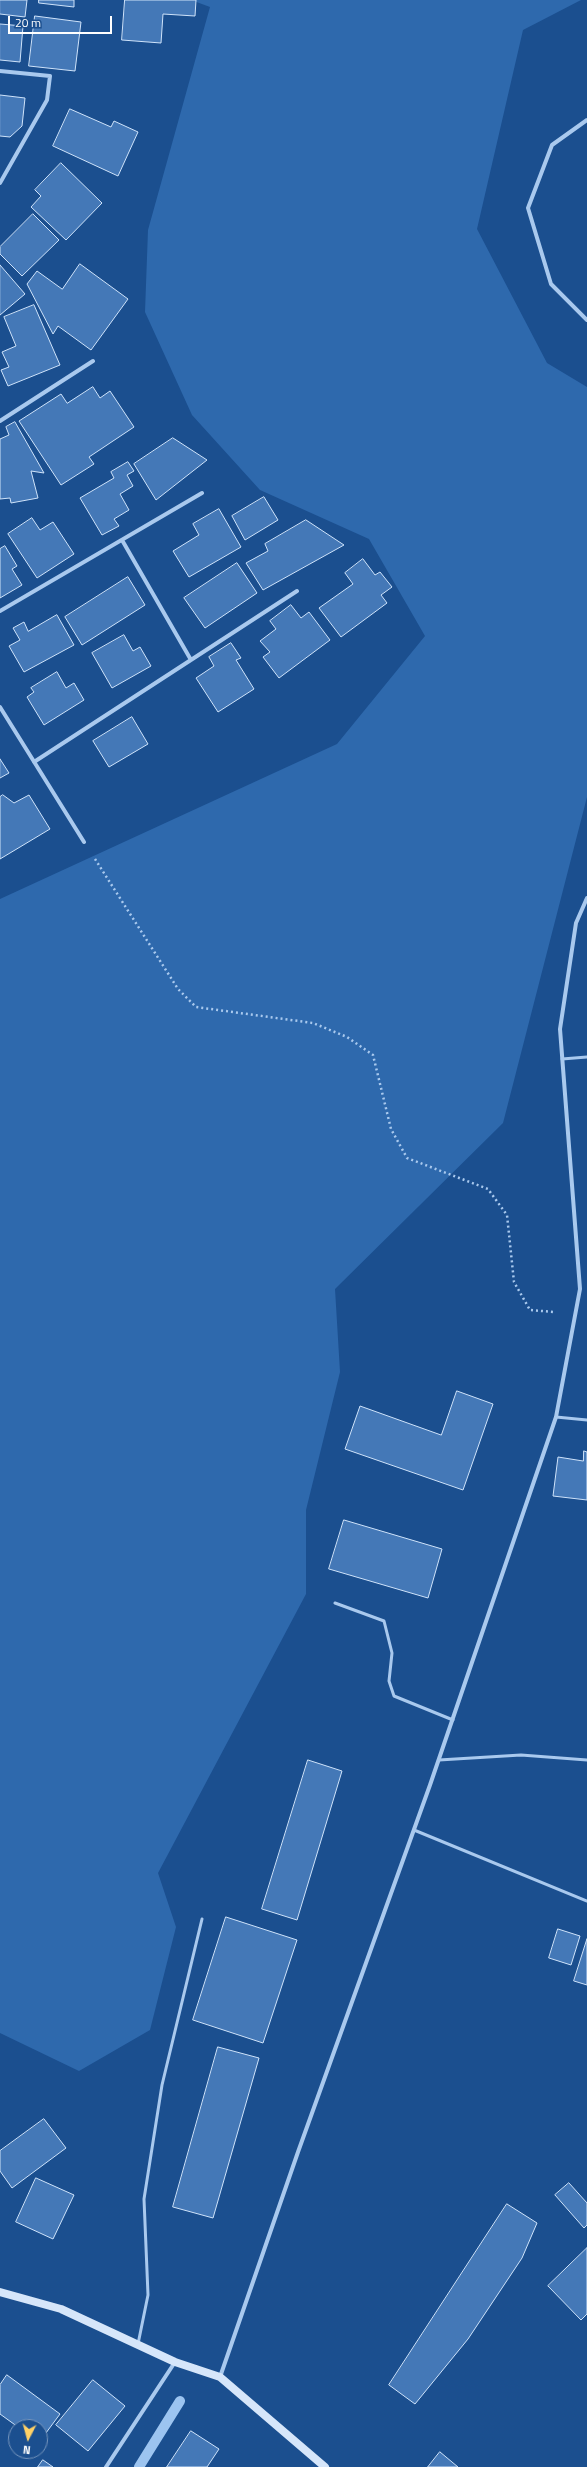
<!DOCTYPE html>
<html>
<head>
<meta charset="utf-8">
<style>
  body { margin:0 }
  #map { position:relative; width:587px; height:2467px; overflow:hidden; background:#1b4f8f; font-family:"Titillium Web",sans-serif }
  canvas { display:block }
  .north { position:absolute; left:8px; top:2419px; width:40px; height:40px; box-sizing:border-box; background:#1b4f8f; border:1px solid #7695bc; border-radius:50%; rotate:186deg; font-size:11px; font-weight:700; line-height:16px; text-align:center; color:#fff }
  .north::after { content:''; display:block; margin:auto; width:14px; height:18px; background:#ffd166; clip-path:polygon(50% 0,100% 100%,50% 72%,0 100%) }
  .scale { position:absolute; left:8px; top:16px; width:104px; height:18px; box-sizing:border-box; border:2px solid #fff; border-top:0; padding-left:5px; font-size:12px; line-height:14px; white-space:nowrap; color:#fff; -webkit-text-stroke:3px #1b4f8f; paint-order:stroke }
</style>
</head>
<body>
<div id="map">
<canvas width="587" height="2467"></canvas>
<div class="north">N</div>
<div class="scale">20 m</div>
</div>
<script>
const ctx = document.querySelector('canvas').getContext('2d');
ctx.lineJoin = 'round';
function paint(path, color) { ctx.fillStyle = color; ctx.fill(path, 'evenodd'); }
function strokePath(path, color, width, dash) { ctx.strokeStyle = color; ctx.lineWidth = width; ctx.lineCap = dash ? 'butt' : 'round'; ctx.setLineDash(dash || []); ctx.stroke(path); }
paint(new Path2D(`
  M191 0H581L523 30 477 229 547 363 587 387V797L503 1123 335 1289 340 1372 306 1510V1594L158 1873 176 1927 150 2030 79 2071 0 2033V899L337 744 425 636 369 539 260 490 192 415 145 312 148 230 210 7Z`), '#2e69ad');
strokePath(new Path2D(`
  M139 2467 180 2401`), '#9cc4f0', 10);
const building = new Path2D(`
  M0 0H27L25 17 0 14Z
  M39 0H74V7L39 3Z
  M125 0H196L195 16 163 14 161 43 122 40Z
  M35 16 81 22 75 71 29 66Z
  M0 24 23 26 20 62 0 60Z
  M0 95 25 98 22 126 10 137 0 136Z
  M70 109 111 127 114 121 138 132 118 176 53 146Z
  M61 163 102 203 66 240 31 207 41 196 35 190Z
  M33 214 59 240 22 276 0 254V247Z
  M80 264 128 299 91 350 58 326 53 334 27 284 37 271 62 289Z
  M0 265 25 294 0 315Z
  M34 305 60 365 8 386 1 370 9 367 2 352 16 346 4 317Z
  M93 387 100 398 110 391 134 427 89 457 94 464 61 485 19 421 61 394 67 403Z
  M15 422 44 473 31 471 38 498 11 503 10 498 0 499V439L9 435 6 427Z
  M173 438 207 460 156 500 134 464Z
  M128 462 134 471 127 475 133 486 120 494 129 510 114 519 119 526 102 535 80 498 114 478 111 472Z
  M264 497 278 520 245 540 232 516Z
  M219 509 241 547 189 577 173 551 199 535 193 524Z
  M32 518 40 530 53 522 74 554 37 578 8 534Z
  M306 520 344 545 263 590 246 563 268 551 265 544Z
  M5 546 17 566 12 569 22 585 0 598V549Z
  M363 559 375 575 380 572 392 587 381 595 387 603 341 637 319 608 353 584 345 573Z
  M237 563 257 593 205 628 184 598Z
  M128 577 145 605 82 645 65 617Z
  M291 605 301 618 309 612 330 640 279 678 263 657 270 652 260 641 276 629 270 621Z
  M57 615 74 645 24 672 9 646 20 640 13 628 24 622 28 631Z
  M124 635 133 651 140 647 151 666 112 688 92 653Z
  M231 643 241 658 236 660 254 689 218 712 196 678 214 666 209 657Z
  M57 672 66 688 74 683 84 700 44 725 27 697 34 692 31 688Z
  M132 717 148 744 109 767 93 741Z
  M0 759 9 773 0 778Z
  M3 795 14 803 29 795 50 829 0 859V797Z
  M457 1391 493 1404 463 1490 345 1449 360 1406 441 1435Z
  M584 1451 587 1452V1500L553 1496 558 1457 583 1461Z
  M344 1520 442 1549 428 1598 329 1569Z
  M308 1760 342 1771 297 1920 262 1909Z
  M226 1917 297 1940 263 2043 193 2020Z
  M558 1929 580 1936 571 1965 549 1958Z
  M587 1939V1985L574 1981Z
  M218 2047 259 2058 213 2218 173 2207Z
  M44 2119 66 2148 12 2188 0 2171V2151Z
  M36 2178 74 2195 53 2239 16 2222Z
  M569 2183 587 2203V2225L584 2228 555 2195Z
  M507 2204 537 2223 522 2258 468 2339 415 2404 389 2385Z
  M587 2248V2314L581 2320 548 2286Z
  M7 2375 60 2414 40 2441V2427H18L0 2414V2385Z
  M93 2380 125 2406 88 2451 56 2425Z
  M191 2431 219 2449 207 2467H167Z
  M440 2452 458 2467H428Z
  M43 2460 53 2467H38Z`);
paint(building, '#4478b7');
strokePath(building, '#cfe3fa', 1);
strokePath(new Path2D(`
  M95 859 178 989 196 1007 313 1023 347 1037 373 1055 391 1129 407 1158 488 1189 507 1215 514 1282 530 1310 554 1312`), '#a9c9ee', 2.5, [2, 3]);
strokePath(new Path2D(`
  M562 1059 587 1057
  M556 1417 587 1420
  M335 1603 384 1621 392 1653 389 1681 394 1696 453 1720
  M439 1760 521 1755 587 1760
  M414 1830 587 1901
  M138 2344 148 2295 144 2199 162 2085 202 1919`), '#a9c9ee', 3);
strokePath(new Path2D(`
  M0 71 50 76 47 100 0 183
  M587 120 552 145 528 208 551 284 587 320
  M0 421 93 361
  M122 540 191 660
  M0 611 202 493
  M0 707 84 842
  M34 762 297 591
  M220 2377 298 2152 430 1785 556 1417 580 1289 560 1029 576 923 587 898
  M106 2467 175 2362`), '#a9c9ee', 4);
strokePath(new Path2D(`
  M0 2292 61 2309 175 2362 220 2377 325 2467`), '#d6e6fa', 8);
</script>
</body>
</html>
